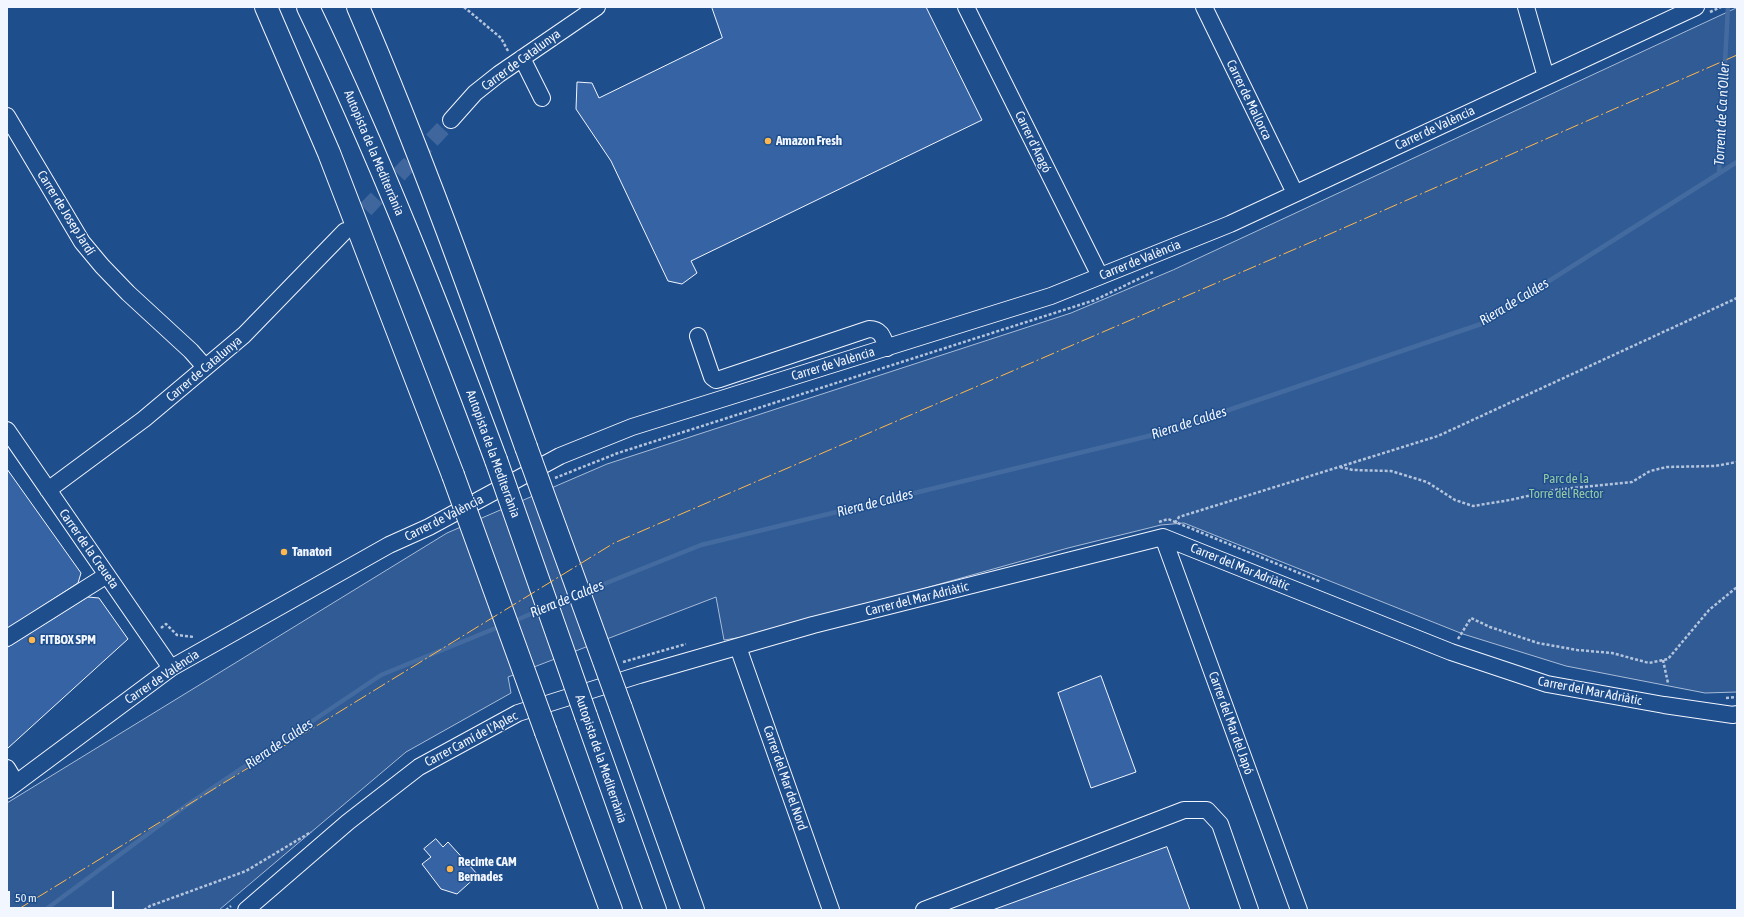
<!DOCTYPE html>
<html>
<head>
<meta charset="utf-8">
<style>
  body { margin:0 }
  #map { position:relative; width:1744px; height:917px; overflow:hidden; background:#1f4e8c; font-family:"Asap Condensed",sans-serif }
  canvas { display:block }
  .frame { position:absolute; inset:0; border:8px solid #f2f6ff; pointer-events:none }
  .scale { position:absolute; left:8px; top:891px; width:106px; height:18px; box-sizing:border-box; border:2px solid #f2f6ff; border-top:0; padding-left:5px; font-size:12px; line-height:14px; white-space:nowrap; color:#f2f6ff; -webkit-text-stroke:3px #1f4e8c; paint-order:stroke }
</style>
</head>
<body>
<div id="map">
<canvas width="1744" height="917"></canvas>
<div class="frame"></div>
<div class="scale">50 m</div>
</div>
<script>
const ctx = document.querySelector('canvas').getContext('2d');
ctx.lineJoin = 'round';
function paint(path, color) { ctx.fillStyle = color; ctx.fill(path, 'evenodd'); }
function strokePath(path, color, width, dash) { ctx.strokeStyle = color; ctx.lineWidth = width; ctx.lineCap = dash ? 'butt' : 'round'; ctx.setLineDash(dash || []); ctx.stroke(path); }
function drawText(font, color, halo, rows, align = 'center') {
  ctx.font = font + ' "Asap Condensed",sans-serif'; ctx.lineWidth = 3; ctx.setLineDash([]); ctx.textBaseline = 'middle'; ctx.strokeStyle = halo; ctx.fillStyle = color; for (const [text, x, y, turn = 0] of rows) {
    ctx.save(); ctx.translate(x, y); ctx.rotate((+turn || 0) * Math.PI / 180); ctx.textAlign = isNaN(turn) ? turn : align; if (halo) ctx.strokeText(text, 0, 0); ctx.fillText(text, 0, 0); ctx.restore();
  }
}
const built = new Path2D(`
  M1737 8V692L1705 693 1566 666 1463 634 1184 523 1161 525 1068 548 762 634 724 640 716 597 508 677 511 693 406 752 219 910H7V803L447 533 607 464 1071 313 1173 270Z`);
paint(built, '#305b95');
strokePath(built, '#a8bbd7', 1);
strokePath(new Path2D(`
  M1719 173 1728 7
  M584 592 701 545 1161 433 1481 324 1737 162
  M553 605 574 597
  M512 622 542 609
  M45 910 187 805 381 675 501 626`), '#446ba0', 4.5);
const building = new Path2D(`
  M712 7H926L982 120 691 261 697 273 682 284 668 281 611 161 576 109 577 82 592 83 599 98 722 38Z
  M7 469 81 573 78 583 7 629Z
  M88 597 99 598 128 639 8 748 7 746V648Z
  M1101 676 1136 772 1091 788 1058 693Z
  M436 839 443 847 448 842 478 875 457 894 441 889 422 864 431 857 424 849Z
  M1167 847 1190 910H993Z`);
paint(building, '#3563a3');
strokePath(building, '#f2f6ff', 1);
strokePath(new Path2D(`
  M349 227 451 120`), '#3f679d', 16, [16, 8]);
const minor = new Path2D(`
  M966 7 1100 276
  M1204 7 1295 193
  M1526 7 1546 77
  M522 58 542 98
  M7 116 82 242 102 266 128 293 191 351 205 367
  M451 120 475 93 499 74 597 7
  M698 336 712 377 716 380 720 379 869 329C881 329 883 337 887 348
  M7 430 171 668
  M48 490 144 419 244 335 345 231
  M1163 537 1299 910
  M7 638 107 575
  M738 647 831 910
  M7 768 16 783
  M7 790 171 668 389 545 429 527 560 456 632 427 1051 296 1230 224 1696 7
  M246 910 348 822 419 767 518 713 639 675 813 625 1163 537 1451 652 1547 684 1664 705 1733 715 1737 714
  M924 910 1184 810H1207L1220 824 1250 910`);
const highway = new Path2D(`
  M266 7 329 153 453 475
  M308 7C379 155 439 307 496 460
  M358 7C420 151 473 299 526 447
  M621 708 693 910
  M586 716 655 910
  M546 732 611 910`);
strokePath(minor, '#f2f6ff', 18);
strokePath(highway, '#f2f6ff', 24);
strokePath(new Path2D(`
  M464 7 501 38 508 51
  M1710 12 1721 7
  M1340 467 1353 470 1391 471 1427 482 1455 500 1473 506 1510 500 1554 490 1632 482 1650 471 1667 467 1715 466 1737 462
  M555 478 618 453 1095 300 1153 272
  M1159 522 1168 519 1321 582
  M1175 523 1179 517 1438 436 1737 298
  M161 628 166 624 177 635 194 637
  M1458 639 1471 618 1490 627 1538 643 1577 650 1612 653 1649 663 1668 659 1709 610 1737 587
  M1663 660 1668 683
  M623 662 686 644
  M1726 698 1737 697
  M144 910 150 906 246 871 311 832
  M226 910 231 906`), '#b3c4dc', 2.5, [3, 2]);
strokePath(minor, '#1f4e8c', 16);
strokePath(highway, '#1f4e8c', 22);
const highwayBridge = new Path2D(`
  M526 447 621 708
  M496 460 586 716
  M453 475 546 732`);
strokePath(highwayBridge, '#f2f6ff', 24, []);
strokePath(highwayBridge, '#1f4e8c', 22);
strokePath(new Path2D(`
  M17 910 614 543 1323 237 1737 55`), '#ffb74d', 1, [14, 3, 2, 3]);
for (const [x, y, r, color] of [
  [768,141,4,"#ffb74d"],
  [284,552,4,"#ffb74d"],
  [32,640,4,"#ffb74d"],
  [450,869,4,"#ffb74d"]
]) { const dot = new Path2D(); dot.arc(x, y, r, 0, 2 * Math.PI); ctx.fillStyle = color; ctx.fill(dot); strokePath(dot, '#1f4e8c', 1.5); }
drawText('13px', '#f2f6ff', '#1f4e8c', [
  ["Carrer de Catalunya",521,60,-36],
  ["Carrer de Mallorca",1249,100,64],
  ["Carrer de València",1435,128,-25],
  ["Carrer d'Aragó",1033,142,64],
  ["Autopista de la Mediterrània",374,153,67],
  ["Carrer de Josep Jardí",66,213,58],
  ["Carrer de València",1140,260,-22],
  ["Carrer de València",833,364,-17],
  ["Carrer de Catalunya",204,369,-40],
  ["Autopista de la Mediterrània",493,454,70],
  ["Carrer de València",444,518,-27],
  ["Carrer de la Creueta",89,549,55],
  ["Carrer del Mar Adriàtic",1240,567,22],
  ["Carrer del Mar Adriàtic",917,599,-14],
  ["Carrer de València",162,677,-34],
  ["Carrer del Mar Adriàtic",1590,691,11],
  ["Carrer del Mar del Japó",1231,723,70],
  ["Carrer Camí de l'Aplec",471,739,-28],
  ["Autopista de la Mediterrània",601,759,71],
  ["Carrer del Mar del Nord",785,778,71]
]);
drawText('bold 13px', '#f2f6ff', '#1f4e8c', [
  ["Amazon Fresh",776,141],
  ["Tanatori",292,552],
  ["FITBOX SPM",40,640],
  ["Recinte CAM",458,862],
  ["Bernades",458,877]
], 'left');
drawText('13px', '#97c8a6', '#1f4e8c', [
  ["Parc de la",1566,479],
  ["Torre del Rector",1566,494]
]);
drawText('italic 14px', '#f2f6ff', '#1f4e8c', [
  ["Torrent de Ca n'Oller",1722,114,-87],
  ["Riera de Caldes",1514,302,-31],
  ["Riera de Caldes",1189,423,-18],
  ["Riera de Caldes",875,503,-14],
  ["Riera de Caldes",567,599,-22],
  ["Riera de Caldes",279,744,-34]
]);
</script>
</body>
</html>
